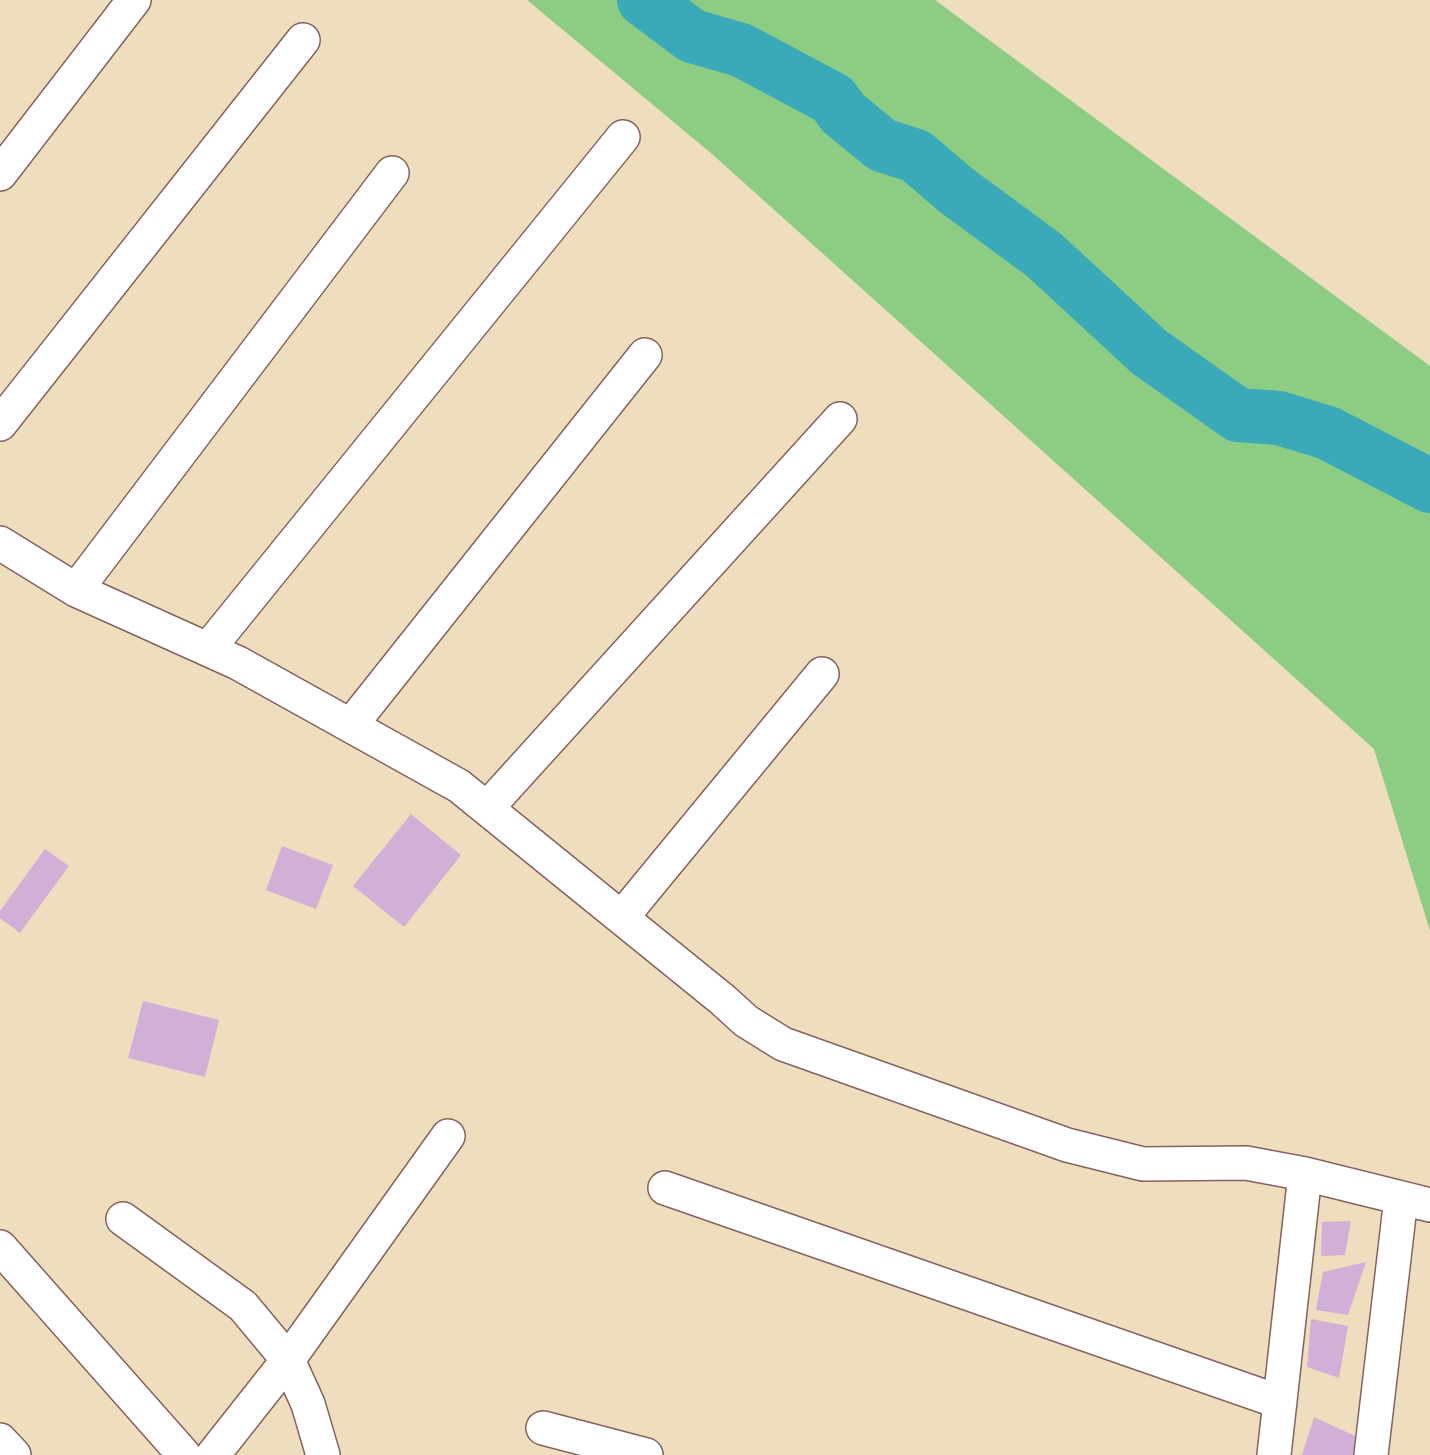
<!DOCTYPE html>
<html>
<head>
<meta charset="utf-8">
<style>
  body { margin:0 }
  canvas { display:block; background:#efdebd }
</style>
</head>
<body>
<canvas width="1430" height="1455"></canvas>
<script>
const ctx = document.querySelector('canvas').getContext('2d');
ctx.lineJoin = 'round';
function paint(path, color) { ctx.fillStyle = color; ctx.fill(path, 'evenodd'); }
function strokePath(path, color, width, dash) { ctx.strokeStyle = color; ctx.lineWidth = width; ctx.lineCap = dash ? 'butt' : 'round'; ctx.setLineDash(dash || []); ctx.stroke(path); }
paint(new Path2D(`
  M527 0H935L1430 366V931L1374 749 712 154Z`), '#8dcc83');
strokePath(new Path2D(`
  M644 0 692 36 741 50 833 99 843 113 882 145 916 156 957 191 1044 255 1149 352 1238 415 1279 418 1328 433 1430 486`), '#3aaab8', 54);
paint(new Path2D(`
  M411 814 461 855 404 927 353 886Z
  M282 846 333 865 316 909 266 890Z
  M45 849 69 866 20 933 0 918V911Z
  M143 1001 219 1020 205 1077 128 1058Z
  M1351 1221 1345 1255 1321 1256 1322 1222Z
  M1366 1262 1348 1315 1316 1310 1323 1272Z
  M1311 1319 1348 1326 1339 1378 1307 1367Z
  M1314 1417 1355 1436 1353 1455H1302Z`), '#d1afd7');
const minor = new Path2D(`
  M0 174 134 0
  M0 424 303 40
  M0 543 76 590 238 663 459 786 723 1000 746 1021 783 1044 1067 1145 1143 1164 1246 1163 1305 1174 1430 1205
  M76 590 392 173
  M208 649 623 137
  M351 725 645 355
  M487 808 840 419
  M622 917 822 674
  M665 1188 1280 1402
  M123 1219 243 1306 288 1360 308 1404 323 1455
  M0 1247 184 1455
  M543 1428 646 1455
  M0 1440 14 1455
  M213 1455 288 1360 448 1136
  M1274 1455 1305 1174
  M1371 1455 1401 1198`);
strokePath(minor, '#84625e', 36);
strokePath(minor, '#fff', 33);
</script>
</body>
</html>
